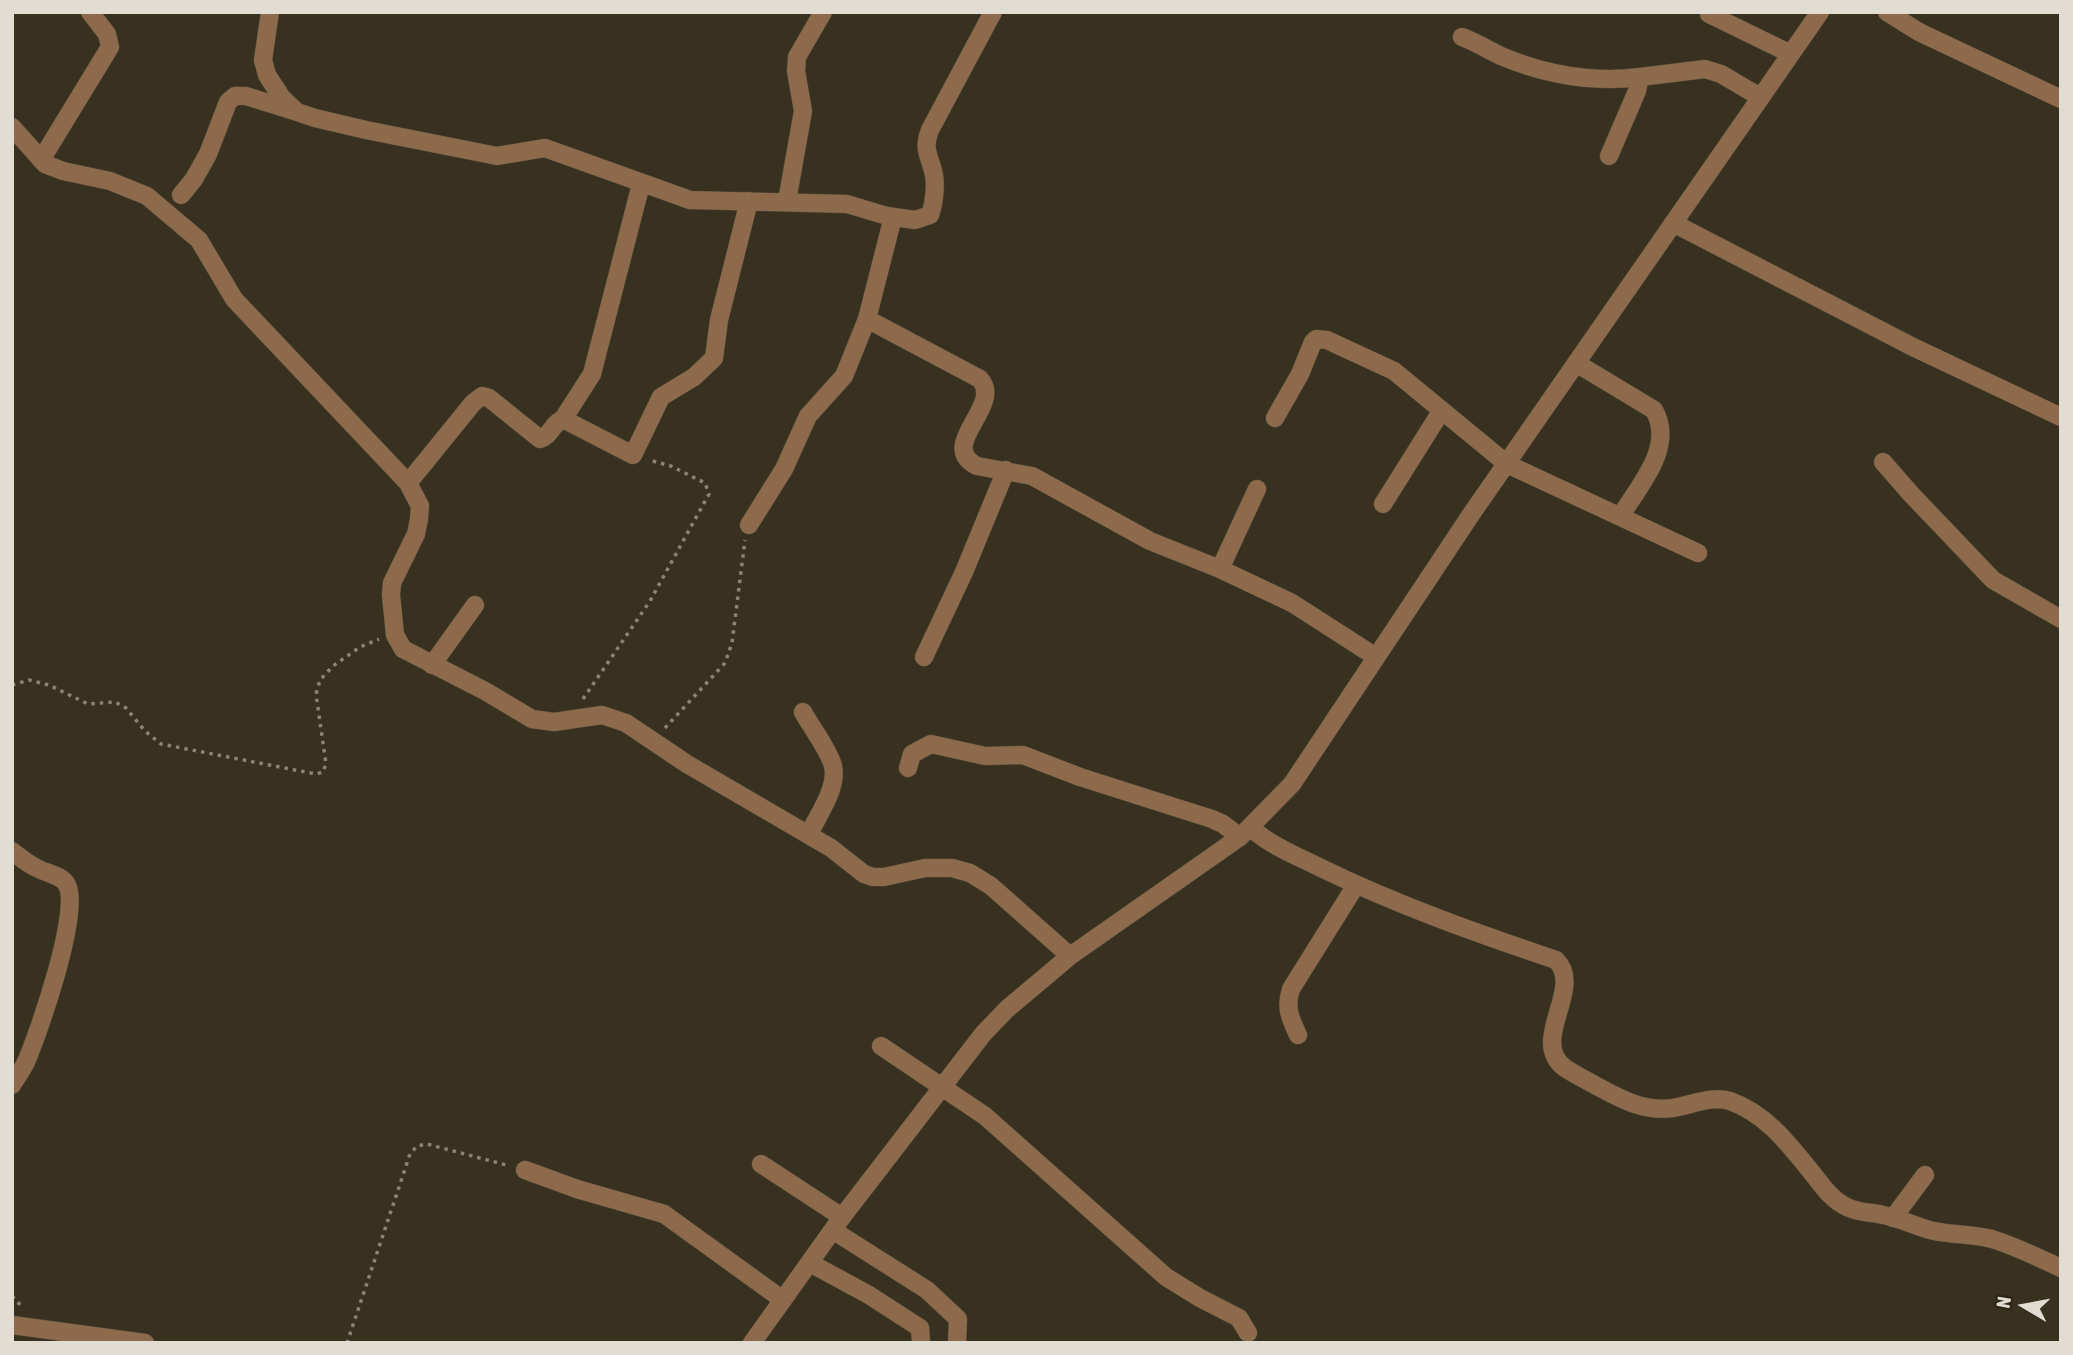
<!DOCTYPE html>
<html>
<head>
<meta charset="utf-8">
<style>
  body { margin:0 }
  #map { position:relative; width:2073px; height:1355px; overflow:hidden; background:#38311f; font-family:"Asap Condensed",sans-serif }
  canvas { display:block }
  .frame { position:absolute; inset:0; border:14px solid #e2ddd2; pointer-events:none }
  .north { position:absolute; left:1989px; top:1271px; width:70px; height:70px; -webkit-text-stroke:5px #2e2715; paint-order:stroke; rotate:280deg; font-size:19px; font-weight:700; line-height:28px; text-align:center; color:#e2ddd2 }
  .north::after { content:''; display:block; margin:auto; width:24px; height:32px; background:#e2ddd2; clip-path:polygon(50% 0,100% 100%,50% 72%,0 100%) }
</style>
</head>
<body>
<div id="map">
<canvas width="2073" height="1355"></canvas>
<div class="frame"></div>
<div class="north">N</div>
</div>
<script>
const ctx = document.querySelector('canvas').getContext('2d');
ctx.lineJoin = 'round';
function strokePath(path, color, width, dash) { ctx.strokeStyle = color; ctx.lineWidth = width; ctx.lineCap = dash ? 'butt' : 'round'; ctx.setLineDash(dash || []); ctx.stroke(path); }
const minor = new Path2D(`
  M270 12 263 60 267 75 282 98 297 112 315 118 366 130 497 156 545 148 690 200 847 204 887 216 915 220 930 215C934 204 936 186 934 175 930 155 922 151 930 130L993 12
  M1887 12 1919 32 2061 99
  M1709 14 1791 54
  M1462 37C1476 42 1488 50 1501 56 1546 75 1592 83 1640 77
  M12 127 45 164 63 171 110 181 147 196 199 240 234 299 408 483 420 506 419 519 416 534 392 583 391 595 395 635 403 649 485 691 532 719 554 722 602 715 626 723 687 764 831 848 864 874 873 877H884L925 868H952L970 873 991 886 1070 956
  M1609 156 1637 91 1640 77 1705 69 1721 74 1760 97
  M41 160 110 47 107 34 90 12
  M181 195 194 179 208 154 228 102 235 96H246L294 111
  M787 201 803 111 796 71 797 57 823 12
  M1673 223 1913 347 2061 417
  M867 319 980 379C1004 406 936 445 977 466L1032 476 1150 541 1220 569 1292 603 1376 657
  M1576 363 1654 410C1675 446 1640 485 1621 515
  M1275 418 1300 374 1313 342 1316 339 1327 340 1394 371 1507 464 1698 553
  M563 419 633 455 661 397 694 377 714 358 719 320 749 201
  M1883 462 1911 494 1993 580 2061 619
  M408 483 473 403 482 396 489 398 540 439C551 436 552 423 563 419L592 374 641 184
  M1383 504 1442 410
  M749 525 784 469 808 416 844 376 867 319 893 217
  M1220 569 1257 489
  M924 657 964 572 1006 470
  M432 665 475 605
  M803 712C811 727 829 750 833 766 838 788 818 815 809 834
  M908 768 912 754 931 744 985 756 1023 755 1080 777 1212 819 1223 824 1240 837
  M1251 828C1271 846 1297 856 1321 868 1397 905 1476 933 1556 960 1585 988 1528 1041 1565 1068 1574 1074 1584 1079 1593 1084 1619 1098 1642 1112 1673 1108 1691 1105 1713 1095 1730 1101 1767 1114 1790 1146 1813 1174 1823 1187 1832 1200 1847 1207 1859 1213 1871 1212 1883 1215 1900 1218 1916 1227 1934 1231 1953 1235 1973 1234 1992 1239 2015 1246 2039 1258 2061 1268
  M12 851C21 858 29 865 39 869 48 874 62 875 67 885 81 911 39 1032 26 1062 22 1070 17 1077 12 1085
  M1298 1035C1290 1018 1285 1007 1291 989L1356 885
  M881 1046 985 1116 1166 1277 1200 1298 1239 1318 1248 1333
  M761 1164 842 1217
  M525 1170 577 1189 664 1214 783 1300
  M1893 1218 1925 1175
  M834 1231 927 1290 958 1319 957 1343
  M810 1263 869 1295 920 1328 921 1343
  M12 1325 145 1343
  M752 1343 842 1217 983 1034 1007 1009 1070 956 1240 837 1292 784 1472 513 1820 12`);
strokePath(minor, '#534d3c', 19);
strokePath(new Path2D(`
  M12 685 29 680 49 685 88 704 115 702 126 708 145 731 161 744 316 774 323 772 326 764 316 694 320 680 333 666 360 647 379 639
  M583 699 650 601 709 494 705 483 671 466 649 460
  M665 728 725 663 732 643 745 540
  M12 1296 23 1308
  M347 1343 410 1154 417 1146 427 1144 510 1166`), '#8a8476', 3.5, [3.5, 5]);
strokePath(minor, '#8d6a4c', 18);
</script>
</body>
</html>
